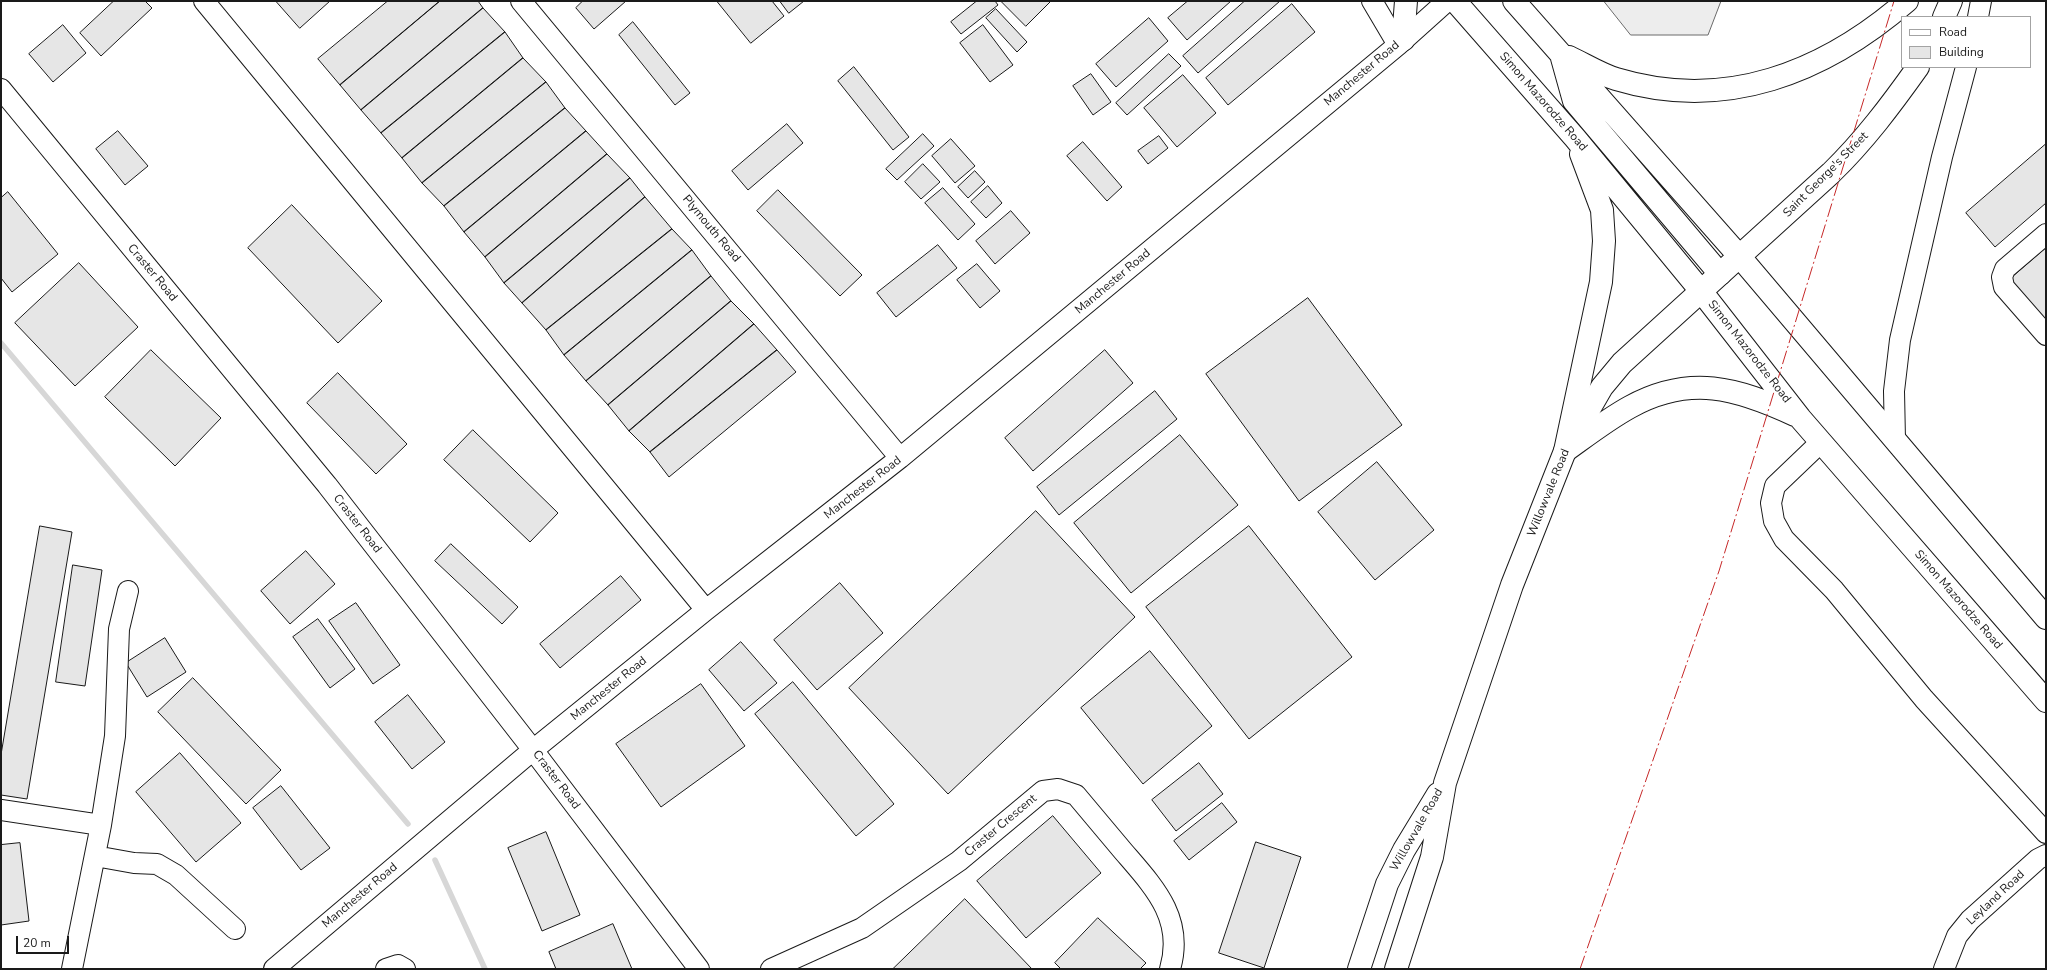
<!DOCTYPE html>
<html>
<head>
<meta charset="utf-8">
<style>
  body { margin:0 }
  #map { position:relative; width:2047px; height:970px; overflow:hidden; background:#fff; font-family:"Nunito Sans",sans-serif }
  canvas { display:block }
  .frame { position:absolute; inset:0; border:2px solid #1a1a1a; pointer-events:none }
  .legend { position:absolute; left:1901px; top:16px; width:130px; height:52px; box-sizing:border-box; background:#fff; border:1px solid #a3a3a3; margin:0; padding:5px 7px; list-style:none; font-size:12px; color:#1a1a1a }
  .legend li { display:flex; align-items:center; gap:8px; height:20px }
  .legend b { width:20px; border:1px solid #a3a3a3 }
  .scale { position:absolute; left:16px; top:936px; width:53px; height:18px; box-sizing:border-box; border:2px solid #1a1a1a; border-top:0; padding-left:5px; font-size:12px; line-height:14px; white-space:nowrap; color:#1a1a1a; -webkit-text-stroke:3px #fff; paint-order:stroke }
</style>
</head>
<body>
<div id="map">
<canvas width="2047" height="970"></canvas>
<div class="frame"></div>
<ul class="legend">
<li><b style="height:5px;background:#fff"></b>Road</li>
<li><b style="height:11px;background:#e6e6e6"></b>Building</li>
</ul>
<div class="scale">20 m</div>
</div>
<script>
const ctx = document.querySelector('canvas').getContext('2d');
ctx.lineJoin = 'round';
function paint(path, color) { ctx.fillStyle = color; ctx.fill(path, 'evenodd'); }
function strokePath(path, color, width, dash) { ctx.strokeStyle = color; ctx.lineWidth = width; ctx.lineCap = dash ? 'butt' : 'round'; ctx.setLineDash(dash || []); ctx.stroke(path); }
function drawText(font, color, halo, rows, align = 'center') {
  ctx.font = font + ' "Nunito Sans",sans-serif'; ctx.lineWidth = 3; ctx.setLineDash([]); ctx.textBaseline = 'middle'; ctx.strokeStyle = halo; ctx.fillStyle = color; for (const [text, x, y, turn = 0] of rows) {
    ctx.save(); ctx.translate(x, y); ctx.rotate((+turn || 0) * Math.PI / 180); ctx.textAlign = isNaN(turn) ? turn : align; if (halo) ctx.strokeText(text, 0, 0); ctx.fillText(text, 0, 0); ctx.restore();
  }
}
const built = new Path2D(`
  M1604 1H1721L1708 35H1631Z`);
paint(built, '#ededed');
strokePath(built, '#6a6a6a', 1);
strokePath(new Path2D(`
  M1 343 408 824
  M435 860 485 969`), '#d7d7d7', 5.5);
const building = new Path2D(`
  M114 1H145L152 8 101 56 80 33Z
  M276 1H330L300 28Z
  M388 1H440L340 85 318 59Z
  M440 1H478L483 8 361 110 340 85Z
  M583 1H626L594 29 576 8Z
  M717 1H772L784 16 751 43Z
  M780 1H804L789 13Z
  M977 1H995L998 5 961 34 951 22Z
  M1001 1H1049L1050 2 1026 26Z
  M1188 1H1231L1187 40 1168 18Z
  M1245 1H1280L1198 73 1183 56Z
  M1292 4 1315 32 1228 105 1206 78Z
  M483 8 505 32 381 133 361 110Z
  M996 9 1027 42 1017 52 986 18Z
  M1149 18 1168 41 1116 87 1096 64Z
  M633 22 690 93 675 105 619 35Z
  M63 25 86 53 53 82 29 54Z
  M983 25 1013 65 990 82 960 43Z
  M505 32 523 58 402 158 381 133Z
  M1169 54 1181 66 1127 115 1116 103Z
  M523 58 546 82 422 183 402 158Z
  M854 67 909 137 893 150 838 81Z
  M1091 74 1111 102 1093 115 1073 86Z
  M1183 75 1216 113 1177 147 1144 108Z
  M546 82 565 108 444 206 422 183Z
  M565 108 586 131 464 232 444 206Z
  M787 124 803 143 748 190 732 171Z
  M118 131 148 166 125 185 96 149Z
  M586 131 607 154 485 257 464 232Z
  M923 134 934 146 897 180 886 169Z
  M1159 136 1168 148 1148 164 1138 151Z
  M951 139 975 166 955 183 932 156Z
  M1083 142 1122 187 1107 201 1067 156Z
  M2046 144V203L1995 247 1966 213Z
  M607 154 630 178 504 283 485 257Z
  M923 164 940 182 921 199 905 182Z
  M975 171 985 182 968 198 958 187Z
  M630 178 645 197 522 303 504 283Z
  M988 186 1002 203 986 218 971 202Z
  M943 188 975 224 958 240 925 203Z
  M778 190 862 275 840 296 757 211Z
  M8 192 58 254 12 292 1 278V198Z
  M645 197 672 229 546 330 522 303Z
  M292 205 382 301 338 343 248 248Z
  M1011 211 1030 233 995 264 976 241Z
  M672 229 692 250 564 355 546 330Z
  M938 245 957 268 896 317 877 293Z
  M2046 248V324L2008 281Z
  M692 250 711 276 586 381 564 355Z
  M79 263 138 327 75 386 15 323Z
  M977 264 1000 291 980 308 957 280Z
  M711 276 731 301 608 405 586 381Z
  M1308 298 1402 425 1299 501 1206 374Z
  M731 301 754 324 629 431 608 405Z
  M754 324 777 350 650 452 629 431Z
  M151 350 221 418 175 466 105 397Z
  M777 350 796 372 669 477 650 452Z
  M1105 350 1133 383 1033 471 1005 438Z
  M338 373 407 444 376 474 307 403Z
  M1155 391 1177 419 1059 515 1037 487Z
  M473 430 558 513 530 542 444 460Z
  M1180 435 1238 505 1131 593 1074 523Z
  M1377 462 1434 530 1375 580 1318 512Z
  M1036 511 1135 617 948 794 849 688Z
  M40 526 72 532 27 799 1 795V755Z
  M1249 526 1352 657 1249 739 1146 607Z
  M451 544 518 607 502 624 435 561Z
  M306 551 335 584 290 624 261 591Z
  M73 565 102 570 85 686 56 682Z
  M621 576 641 600 560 668 540 644Z
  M840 583 883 633 817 690 774 640Z
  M356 603 400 665 373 684 329 621Z
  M318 619 355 669 330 688 293 637Z
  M165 638 186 672 147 697 126 663Z
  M741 642 777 683 744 711 709 670Z
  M1150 651 1212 726 1143 784 1081 708Z
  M193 678 281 770 246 804 158 712Z
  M793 682 894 804 856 836 755 714Z
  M701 684 745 746 661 807 616 744Z
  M408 695 445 742 412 769 375 722Z
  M180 753 241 823 196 862 136 792Z
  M1199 763 1223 794 1176 831 1152 800Z
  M281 786 330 848 301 870 253 808Z
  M1222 803 1237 822 1189 860 1174 841Z
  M1053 816 1101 873 1026 938 977 881Z
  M546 832 580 915 542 931 508 848Z
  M1256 842 1301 857 1264 968 1219 953Z
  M20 843 29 921 1 925V845Z
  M965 899 1032 969H893Z
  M1098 918 1146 963 1140 969H1061L1055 963Z
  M613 924 632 969H556L549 952Z`);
paint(building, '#e6e6e6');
strokePath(building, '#1a1a1a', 1);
const minor = new Path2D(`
  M204 1 706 610
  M521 1 900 458
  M1372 1 1398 45
  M1978 17 1981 1
  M1 89 327 485 533 750 699 969
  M2046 234 2005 269 2002 277 2004 287 2046 335
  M1895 440 1894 391 1900 340 1942 157 1966 67
  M1821 442 1775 486 1771 503 1774 521 1784 539 1834 590 1924 699 2046 833
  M1 810 101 825
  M95 856 134 863 157 864 176 875 235 929
  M72 969 101 825 115 736 119 629 128 591
  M274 969 533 750 706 610 900 458 1398 45 1447 1
  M386 969 398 965 405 969
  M771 969 862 928 959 861 1043 791 1058 789 1076 795C1091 813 1107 832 1123 851 1153 886 1185 918 1170 969
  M1944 969 1957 936 1970 920 2038 859 2046 855`);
const major = new Path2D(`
  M1944 17 1951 1
  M1359 969 1387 884 1404 850 1438 794
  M1396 969 1432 857 1445 783 1512 585 1565 451 1602 387 1622 363 1831 173C1864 141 1891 105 1918 67`);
const highway = new Path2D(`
  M1455 1 1575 138 1701 291 1800 418 2046 701
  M1514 1 1740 257 2046 618
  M1403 40 1406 1
  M1569 57C1584 64 1600 74 1616 79 1725 112 1824 73 1907 1
  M1562 58 1574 101 1720 274
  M1565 451 1601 282 1604 241 1602 210 1581 154
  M1565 451C1586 436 1608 419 1630 407 1690 374 1737 388 1795 415`);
strokePath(minor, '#1a1a1a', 22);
strokePath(major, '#1a1a1a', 24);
strokePath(highway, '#1a1a1a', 24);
strokePath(minor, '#fff', 20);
strokePath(major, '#fff', 22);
strokePath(highway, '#fff', 22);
strokePath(new Path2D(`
  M1580 969 1719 571 1894 1`), '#c62828', 1, [14, 3, 2, 3]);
drawText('12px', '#1a1a1a', '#fff', [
  ["Manchester Road",1362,74,-40],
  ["Simon Mazorodze Road",1543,102,49],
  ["Saint George's Street",1826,175,-45],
  ["Plymouth Road",711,229,50],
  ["Craster Road",152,273,50],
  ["Manchester Road",1113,282,-40],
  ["Simon Mazorodze Road",1749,352,52],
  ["Manchester Road",863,488,-38],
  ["Willowvale Road",1549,493,-68],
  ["Craster Road",357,524,52],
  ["Simon Mazorodze Road",1958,600,49],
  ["Manchester Road",609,689,-39],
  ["Craster Road",556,780,53],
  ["Craster Crescent",1001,826,-40],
  ["Willowvale Road",1417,830,-60],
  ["Manchester Road",360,896,-40],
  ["Leyland Road",1996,898,-43]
]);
</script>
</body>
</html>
